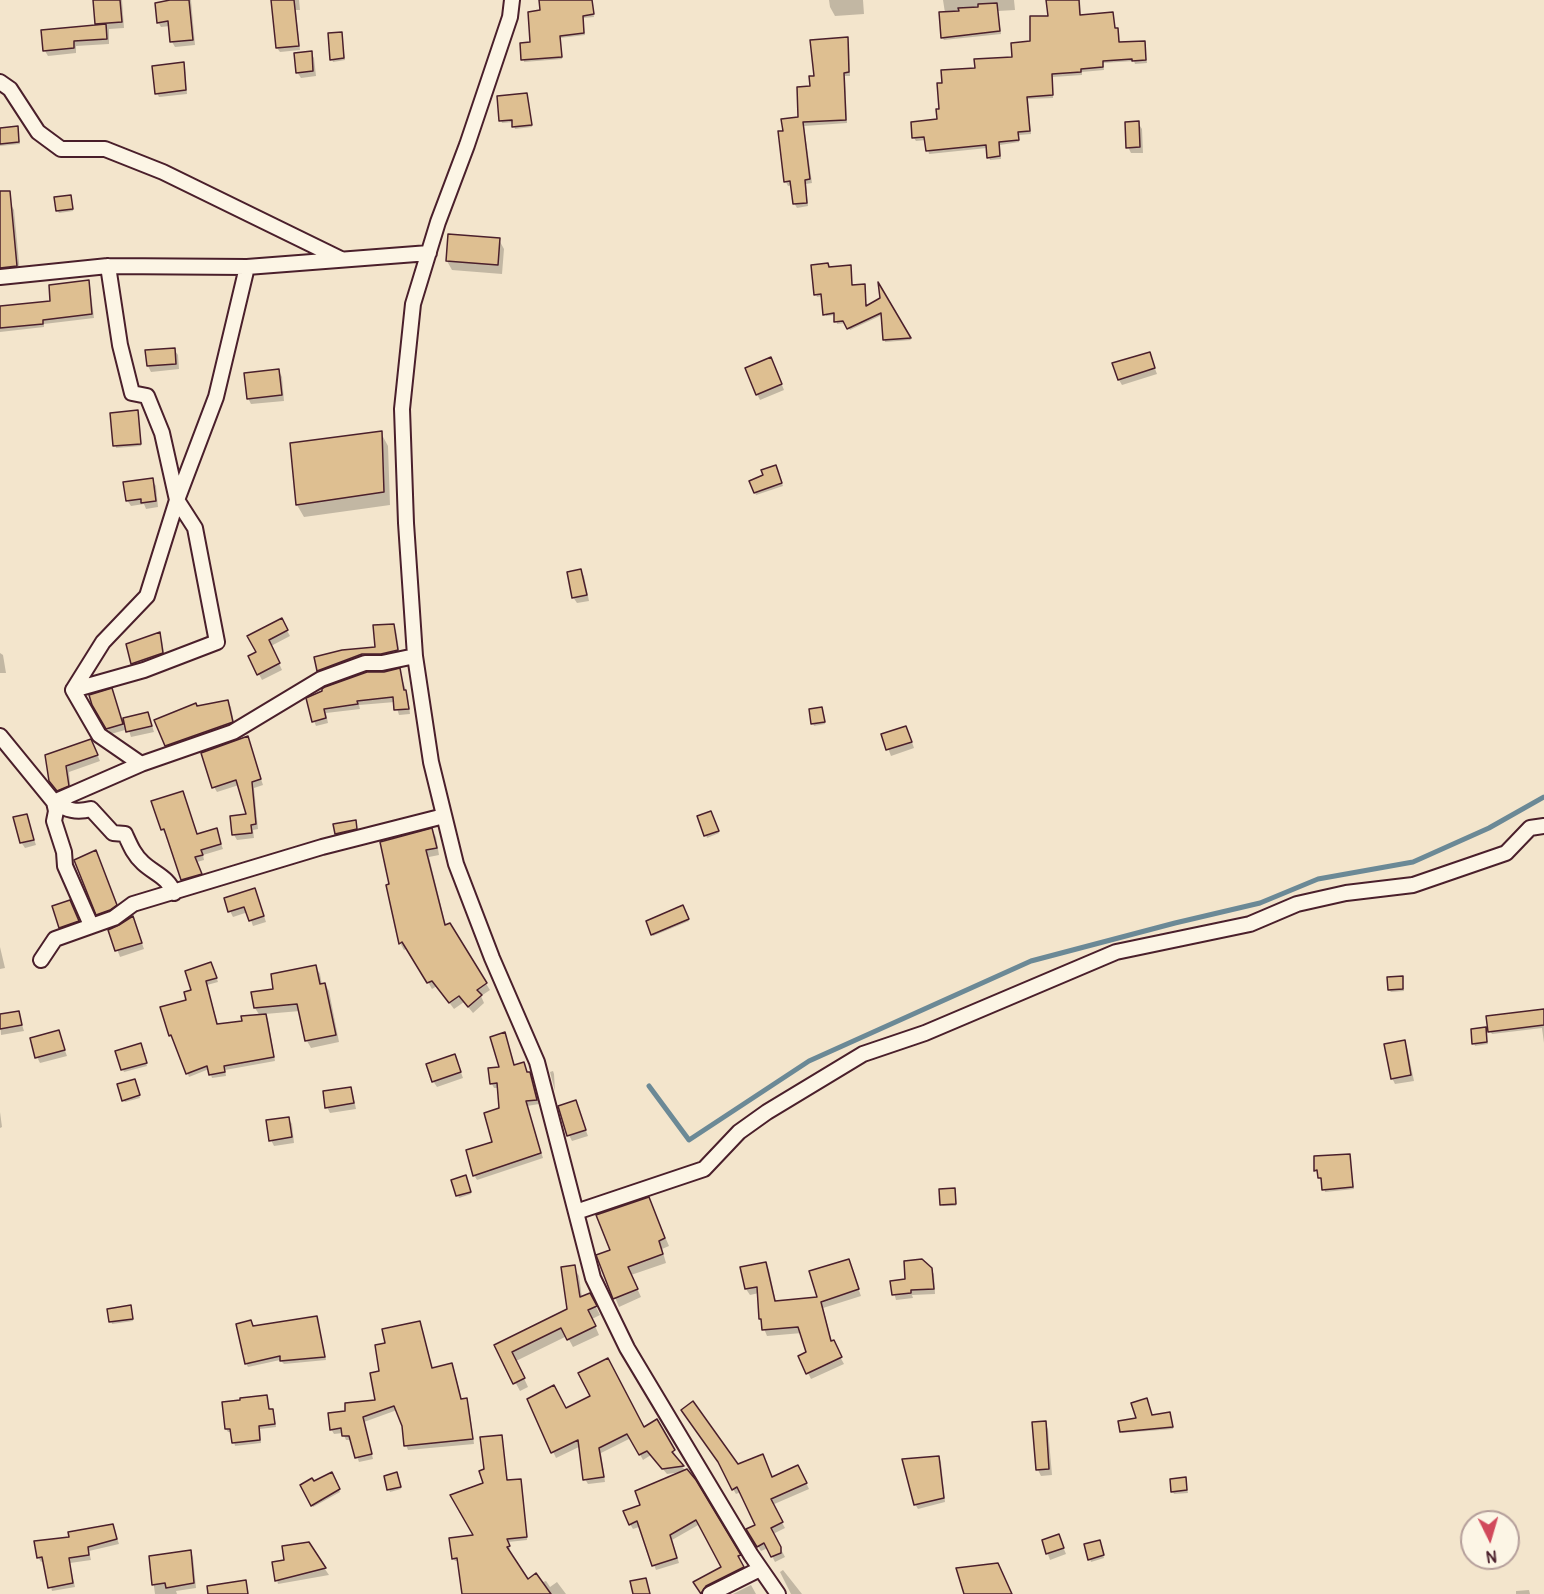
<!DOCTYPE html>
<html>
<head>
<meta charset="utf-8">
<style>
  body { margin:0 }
  #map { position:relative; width:1544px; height:1594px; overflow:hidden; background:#f3e5cc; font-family:Pangolin,sans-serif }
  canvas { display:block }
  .north { position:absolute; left:1460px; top:1510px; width:60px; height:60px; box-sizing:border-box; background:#fcf5e5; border:2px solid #b59f9b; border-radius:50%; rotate:175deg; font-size:16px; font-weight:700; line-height:24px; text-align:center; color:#4a1f2b }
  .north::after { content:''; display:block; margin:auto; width:21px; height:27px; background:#d1495b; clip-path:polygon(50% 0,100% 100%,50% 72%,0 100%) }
</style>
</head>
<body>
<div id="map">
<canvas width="1544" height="1594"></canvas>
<div class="north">N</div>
</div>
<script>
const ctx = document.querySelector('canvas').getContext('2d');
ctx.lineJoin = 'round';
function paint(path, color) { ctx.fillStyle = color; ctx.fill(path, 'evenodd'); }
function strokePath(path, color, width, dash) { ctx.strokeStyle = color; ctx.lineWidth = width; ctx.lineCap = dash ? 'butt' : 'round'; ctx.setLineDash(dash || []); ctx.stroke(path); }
paint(new Path2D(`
  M95 0H122L124 28 109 29V44L76 46V53L48 56 45 51 98 26Z
  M172 0H191L195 45 175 47 172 42 170 26 161 27 158 22Z
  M273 0H299L300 10H296L300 50 280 52 277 48Z
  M540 0 591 2 594 17 583 18 585 35 560 38 562 59 524 62 522 44H531L541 12Z
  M829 0H863L864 14 835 16 830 7Z
  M943 0H1014L1015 10 998 11 1001 34 944 40 942 37 945 13Z
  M1048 0H1080L1081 17 1113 14 1115 29 1119 32 1120 44 1144 42 1147 63 1135 64 1134 61 1103 63 1104 70 1082 72V75L1053 77V98L1028 99 1031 134 1019 135V142L1000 145 1001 159 990 160 987 148 929 154 926 140 916 141 914 138 939 120 977 69 1014 58 1032 43 1049 17Z
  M341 33 345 60 333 62 332 59Z
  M847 39 849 43 850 76H845L847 123 804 126 812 183 806 184 808 206 797 208 794 203 792 185 788 186 786 182 780 133 784 132 800 118 816 77Z
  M311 52 314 58 316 76 301 78 297 72Z
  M183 63 185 67 187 94 159 97 157 93Z
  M526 95 532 127 515 129 513 122 502 123 501 120Z
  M1138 123 1142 129 1143 153H1131L1128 147Z
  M17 127 20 144 0 146V129Z
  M71 196 73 211 59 213 57 210Z
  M10 203 14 210 20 273 0 275V204Z
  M499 240 504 249 502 274 452 270 447 261Z
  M829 267 851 269 852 286 865 288 866 307 881 299 880 288 911 340 885 342 882 315 850 330 846 323 837 324 835 315 826 316 823 296 817 297 816 294Z
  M88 282 90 286 94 318 44 324V327L0 332V307L52 303Z
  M174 349 178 355 179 369 151 372 148 366Z
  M1149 353 1157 374 1122 385 1119 380Z
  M774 365 784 390 760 400 757 394Z
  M279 371 282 377 284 401 251 404 248 398Z
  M138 412 141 446 116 448 112 414Z
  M381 433 388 446 390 505 304 517 297 505Z
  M777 469 783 486 756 495 755 492Z
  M152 480 156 486 158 507 146 509 144 504 131 506 127 500Z
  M581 571 584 576 589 601 577 603 573 597Z
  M281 620 290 636 271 646 282 670 262 680 250 657 258 653Z
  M393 625 396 630 400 655 384 659H367L363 653H360L364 660 322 675 316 658 342 652 376 648 374 627Z
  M159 634 162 640 165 659 135 670 127 644Z
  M0 653 3 655 6 673H0Z
  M399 670 408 696 410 714 399 715 395 702 359 705 360 709 326 713 328 723 316 726 314 721 324 692Z
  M112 690 125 730 111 734 93 704Z
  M228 702 231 707 235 728 170 751 166 745 197 708Z
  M821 709 825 724 814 726 813 723Z
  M148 713 154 732 131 737 125 719Z
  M909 733 914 748 891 756 883 735Z
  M247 738 263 785 254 788 258 829 253 830 254 838 237 840 234 835 248 816 239 785 217 792 214 787Z
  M94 747 100 761 69 772 71 792 61 796 50 781 47 756Z
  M182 792 198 835 216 830 223 849 203 855 204 860 197 862 203 879 186 884 167 833 165 834 162 829Z
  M26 815 36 845 25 848 21 842Z
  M712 815 719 833 707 838 698 817Z
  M356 824 357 831 338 836 336 834 335 825Z
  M432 830 436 837 439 855 429 857 446 926 449 925 490 990 481 996 484 1003 473 1013 464 1002 454 1009 437 986 432 989 408 948 404 950 400 943 388 886Z
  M97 855 117 908 99 916 98 914Z
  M257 895 266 922 253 926 248 912 233 917 230 911Z
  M72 906 80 925 63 931 61 927Z
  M682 907 689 921 653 936 652 934Z
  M135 923 144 949 120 957 110 930Z
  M0 947 5 968 0 969Z
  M213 967 218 982 207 985 218 1025 244 1023 260 1016 255 1008 274 990 316 967 320 974 322 985 325 984 329 991 339 1042 311 1048 307 1041 300 1011 265 1014 268 1019 275 1061 225 1070 226 1076 212 1078 209 1069 189 1077 174 1038 170 1035 193 991Z
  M1402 978 1404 991 1391 992 1389 990Z
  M1544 1009V1043L1542 1028 1492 1034 1490 1031 1488 1017Z
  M18 1012 24 1031 1 1035 0 1016Z
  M1485 1029 1488 1044 1475 1046 1474 1043Z
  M58 1032 67 1056 40 1063 37 1057Z
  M507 1039 515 1066 529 1073 532 1078 539 1104 527 1106 543 1158 477 1180 474 1175 494 1143 501 1110 499 1088H494L492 1084 501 1068Z
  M1404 1041 1407 1047 1414 1081 1395 1084 1392 1078Z
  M142 1047 147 1066 124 1072 123 1070Z
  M455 1056 463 1078 437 1087 433 1081Z
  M553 1071 554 1074 555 1091 550 1072Z
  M136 1083 140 1098 125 1102 123 1100Z
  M350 1088 353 1094 356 1109 330 1113 327 1107Z
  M575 1102 588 1136 572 1141 569 1135Z
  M0 1112 2 1127 0 1128Z
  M288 1118 292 1124 294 1143 274 1146 271 1140Z
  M1350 1156 1354 1189 1325 1192 1323 1180 1319 1178Z
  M466 1179 471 1194 459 1198 453 1181Z
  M954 1190 956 1206H943L941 1204Z
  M649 1199 669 1246 662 1249 666 1263 631 1275 641 1297 619 1307 598 1256 612 1251Z
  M848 1260 861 1296 823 1308 832 1342 844 1364 811 1379 800 1357 808 1353 802 1333 767 1336 760 1319 759 1293 750 1295 746 1289 766 1264 769 1270 776 1302 819 1299Z
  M574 1267 579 1276 582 1298 594 1303 600 1315 592 1319 599 1335 573 1347 567 1336 516 1361 528 1387 520 1391 496 1346 569 1310Z
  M931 1269 934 1274 935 1294 912 1295 913 1298 896 1300 891 1282 907 1280Z
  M130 1307 133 1321 112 1324 109 1310Z
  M317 1318 326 1360 284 1364 280 1360 248 1367 246 1363 253 1328Z
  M419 1323 433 1369 451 1364 454 1369 462 1401 466 1400 469 1405 474 1444 408 1450 406 1445 403 1426 397 1410 364 1422 373 1459 359 1462 351 1440H346L343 1433 334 1434 331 1429 347 1413 376 1402 387 1344Z
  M266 1397 270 1411H272L274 1414 276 1427 260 1429 261 1443 235 1446 232 1432H228L226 1429Z
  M529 1400 643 1429 656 1421 676 1456 674 1457 694 1481 739 1556 745 1573 704 1594 698 1581 723 1568 700 1524 672 1540 679 1563 656 1570 639 1527 633 1529 630 1524 642 1506 682 1472 667 1474 651 1455 643 1460 631 1438 601 1453 605 1482 588 1484 585 1479 581 1446 556 1458Z
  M1171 1416 1173 1429 1122 1433 1121 1431 1138 1420Z
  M1034 1423H1045L1048 1429 1052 1475 1041 1476 1038 1470Z
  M501 1436 508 1482 521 1480 522 1483 527 1540 508 1542 510 1549 507 1550 531 1586 546 1581 550 1587 557 1582 566 1594H465L459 1561H455L453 1558 475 1536 486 1471Z
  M939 1457 941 1462 945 1502 918 1509 915 1504Z
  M737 1466 772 1479 801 1472 809 1489 772 1505 785 1528 773 1534 785 1557 775 1562 768 1548 761 1551 748 1530 757 1525 741 1492 736 1494 733 1489Z
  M331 1474 340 1492 313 1507 302 1485 313 1483Z
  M398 1476 401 1489 390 1492 385 1477Z
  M1185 1478 1188 1493 1174 1494 1173 1492Z
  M113 1526 119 1544 89 1551 91 1560 70 1563 75 1587 52 1591 44 1561 41 1562 38 1557 71 1538Z
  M1043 1541 1061 1542 1066 1554 1050 1560Z
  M308 1544 329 1575 278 1584 273 1563 285 1561Z
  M1101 1544 1104 1558 1091 1562 1090 1559Z
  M191 1552 193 1557 196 1588 176 1591 177 1594H155L150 1557Z
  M783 1570 802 1594H791L780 1572Z
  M751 1585 756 1594H733Z
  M1529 1590 1530 1594H1516V1591Z`), '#0003');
strokePath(new Path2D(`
  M649 1086 689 1140 809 1061 1031 961 1175 923 1260 903 1318 879 1413 862 1489 828 1544 797`), '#6b8996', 5);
const building = new Path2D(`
  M93 0H120L122 22 95 24Z
  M170 0H189L193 40 170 42 168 21 157 23 155 3Z
  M271 0H294L299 46 276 48Z
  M539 0H592L594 14 583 16 584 33 560 36 562 57 521 60 520 43 530 42 528 12 540 10Z
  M1046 0H1079L1080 15 1113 12 1115 28H1118L1119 42 1145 41 1146 60 1132 61V59L1103 61V67L1081 69V72L1052 74 1053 95 1027 97 1030 131 1018 132 1019 140 999 142 1000 156 987 158 986 145 926 151 924 137 912 138 911 122 937 119 936 109H939L937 83H942L941 70 975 68 974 59 1012 57 1011 43 1030 41V16H1048Z
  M997 3 1000 31 941 38 939 12 959 11 958 8 978 7V4Z
  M106 24 107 39 74 41V48L43 51 41 30Z
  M342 32 344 58 330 60 328 33Z
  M848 37 849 72 844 73 846 120 803 122 810 179 805 180 807 203 793 204 790 181 784 182 778 131H783L781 119 798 117 797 87 810 86 809 76H814L810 40Z
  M312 51 313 71 296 73 294 53Z
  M184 62 186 90 155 94 152 66Z
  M527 93 532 125 512 127V120L499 121 497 96Z
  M1139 121 1140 147 1126 148 1125 122Z
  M18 126 19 142 0 144V128Z
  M0 191H10L17 266 0 268Z
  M71 195 73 209 56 211 54 197Z
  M448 234 500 238 498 265 446 261Z
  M828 263 829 267 851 265 852 285 865 284 866 306 880 298 878 282 911 338 883 340 881 313 847 329 843 321 834 322V313L823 315 821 294 814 295 811 265Z
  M89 280 92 314 43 320V324L0 328V306L50 301 49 285Z
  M175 348 176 364 147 366 145 350Z
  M1150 352 1155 368 1118 380 1112 363Z
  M771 357 782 384 756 395 745 368Z
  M279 369 282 395 247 399 244 373Z
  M138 410 141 444 113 446 110 413Z
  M382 431 384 492 296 505 290 443Z
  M776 465 782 483 754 493 749 481 763 475 761 470Z
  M153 478 156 501 141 503V499L126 501 123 482Z
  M581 569 587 595 572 598 567 572Z
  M282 618 288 630 269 640 280 663 257 675 248 656 256 652 247 636Z
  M394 624 398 650 381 654H362L317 671 314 657 342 650 375 647 373 625Z
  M160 632 163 653 131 664 126 644Z
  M400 668 404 690H406L409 709 394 710 393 697 357 701 358 704 324 709 326 718 312 722 306 698 322 691V689L325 687 367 672H384Z
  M112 688 123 724 106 729 92 705 89 695Z
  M228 700 233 722 165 746 154 720 196 703 197 706Z
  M822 707 825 722 811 724 809 709Z
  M148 712 152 726 126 732 123 718Z
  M906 726 912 742 886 750 881 734Z
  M248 736 261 779 252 782 256 824 251 825 252 833 232 835 230 816 246 814 236 780 212 788 201 753Z
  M91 739 98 755 66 766 69 786 57 791 49 781 45 755Z
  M183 791 197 834 217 828 221 844 201 850 203 855 195 857 202 874 181 880 164 829 161 830 151 801Z
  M711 811 719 831 704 836 697 816Z
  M27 814 34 840 20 843 13 817Z
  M356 820 357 829 335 834 333 824Z
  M432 828 437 848 426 850 445 925 450 923 487 983 477 990 482 995 468 1007 459 996 449 1003 432 981 427 983 402 942 399 944 386 885 389 884 380 842Z
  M96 850 117 905 110 910 96 915 74 860Z
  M255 888 264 916 249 921 244 907 228 912 224 898Z
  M70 900 79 921 59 928 52 906Z
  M683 905 689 919 651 935 646 921Z
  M133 916 142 943 115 951 108 930 119 925Z
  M211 962 217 978 206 981 217 1024 242 1021 241 1016 266 1014 274 1057 224 1066 225 1072 209 1075 207 1066 186 1074 171 1035 169 1036 160 1007 186 1000 184 992 191 990 185 971Z
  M316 965 320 984 325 983 336 1035 305 1041 297 1004 254 1008 251 992 273 989 271 974Z
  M1403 976V989L1388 990 1387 977Z
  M1544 1009V1025L1488 1032 1486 1016Z
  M19 1011 22 1025 0 1029V1014Z
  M1486 1027 1487 1042 1472 1044 1471 1029Z
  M59 1030 65 1050 35 1058 30 1038Z
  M505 1032 514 1065 524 1062 527 1072H530L537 1100 526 1101 541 1153 473 1176 466 1150 492 1142 484 1113 499 1108 497 1083 490 1084 488 1068 499 1067 490 1037Z
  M1405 1040 1411 1075 1391 1079 1384 1044Z
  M141 1043 147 1063 121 1070 115 1051Z
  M455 1054 461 1072 432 1082 426 1064Z
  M135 1079 140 1095 122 1101 117 1084Z
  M351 1087 354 1103 325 1108 323 1091Z
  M576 1100 586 1130 567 1136 558 1106Z
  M289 1117 292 1137 269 1141 266 1120Z
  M1350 1154 1353 1187 1322 1190 1321 1178H1318L1317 1170 1314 1171V1156Z
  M466 1175 471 1192 456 1196 451 1180Z
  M955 1188 956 1204 940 1205 939 1189Z
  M649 1197 665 1238 659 1241 663 1254 628 1267 638 1289 613 1299 596 1255 610 1250 596 1215Z
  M849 1259 859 1289 821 1302 831 1341 834 1340 842 1357 806 1374 798 1356 806 1352 798 1327 762 1330 761 1319H759L757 1287 745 1289 740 1267 766 1262 775 1301 817 1297 809 1271Z
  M922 1259 932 1268 934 1289 911 1290V1293L892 1295 890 1281 905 1279 904 1261Z
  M575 1265 580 1297 590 1293 597 1306 588 1310 596 1326 567 1340 561 1328 512 1352 525 1378 513 1384 494 1345 567 1309 561 1267Z
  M131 1305 133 1319 109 1322 107 1309Z
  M317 1316 325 1357 280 1361V1356L245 1364 236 1324 251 1320 253 1326Z
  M420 1321 432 1368 452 1363 461 1399 467 1398 473 1439 404 1446 402 1426 394 1406 363 1417 372 1454 355 1458 349 1436H342L341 1428 330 1430 328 1413 345 1411V1403L375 1400 370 1373 379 1371 375 1345 385 1343 382 1329Z
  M608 1358 644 1427 657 1419 675 1450 672 1452 684 1466 662 1469 647 1451 639 1455 627 1434 599 1448 604 1477 583 1480 578 1440 551 1453 527 1399 554 1385 566 1408 590 1396 578 1373Z
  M267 1395 269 1409H273L275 1424 259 1426 260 1440 232 1443 230 1429H225L222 1402 240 1400V1398Z
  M1147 1398 1152 1415 1170 1412 1173 1427 1120 1432 1118 1421 1136 1418 1131 1403Z
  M693 1401 738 1464 763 1454 772 1477 798 1465 807 1483 771 1499 783 1522 771 1528 781 1547V1553L771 1557 764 1543 757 1547 746 1529 755 1525 737 1487 732 1490 718 1462 681 1410Z
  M1046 1421 1049 1469 1036 1470 1032 1422Z
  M502 1435 507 1480 521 1479 527 1537 507 1539 510 1546 507 1547 528 1579 536 1573 551 1594H462L457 1558 452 1559 449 1538 473 1535 450 1495 483 1483 479 1471 484 1469 480 1437Z
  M939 1456 944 1498 914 1505 902 1459Z
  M687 1469 696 1480 741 1555 738 1556 744 1567 706 1586 701 1594 693 1582 721 1567 696 1520 670 1535 677 1558 652 1566 637 1521 629 1525 623 1511 640 1505 635 1491Z
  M332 1472 340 1489 311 1506 300 1485 312 1478 314 1481Z
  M397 1472 401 1487 387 1490 384 1476Z
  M1186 1477 1187 1490 1171 1492 1170 1479Z
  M113 1524 117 1539 88 1547 89 1555 69 1558 73 1583 48 1588 42 1557 37 1558 34 1541 69 1537 68 1532Z
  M1059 1534 1064 1548 1046 1554 1042 1540Z
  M1100 1540 1104 1555 1088 1560 1084 1544Z
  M309 1542 326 1568 275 1581 272 1562 284 1560 282 1546Z
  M191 1550 194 1583 166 1588 165 1583 152 1585 149 1556Z
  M998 1563 1012 1594H964L956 1568Z
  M646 1578 650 1594H633L630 1581Z
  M246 1580 248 1594H208L207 1586Z`);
paint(building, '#debf91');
strokePath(building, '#4a1f2b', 1.5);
const street = new Path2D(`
  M512 0 510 17 467 145 438 222 413 304 402 409 406 523 415 656 431 762 456 864 492 958 537 1062 593 1278 627 1348 751 1555 778 1594
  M0 82 10 89 38 132 61 149H105L163 172 341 259
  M108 266 120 345 132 393 147 396 162 433 177 500 195 528 217 642 144 670 73 690 103 642 147 596 177 500 216 397 247 267
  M0 277 108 266 247 267 429 253
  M73 690 99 735 141 764
  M0 736 54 802 141 764 233 732 321 679 365 663H382L415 656
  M54 802C67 810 76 813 91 809L113 833 125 834C130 845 134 855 143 863 155 874 168 877 174 893
  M54 802 56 811 54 821 64 852 65 866 91 925
  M41 960 55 939 114 918 133 904 322 847 444 816
  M576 1212 704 1169 739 1132 767 1112 863 1054 925 1033 1116 952 1250 924 1297 904 1346 893 1413 885 1506 853 1530 828 1544 826
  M710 1594 760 1569`);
strokePath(street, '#4a1f2b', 18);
strokePath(street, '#fcf5e5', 14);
</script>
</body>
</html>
